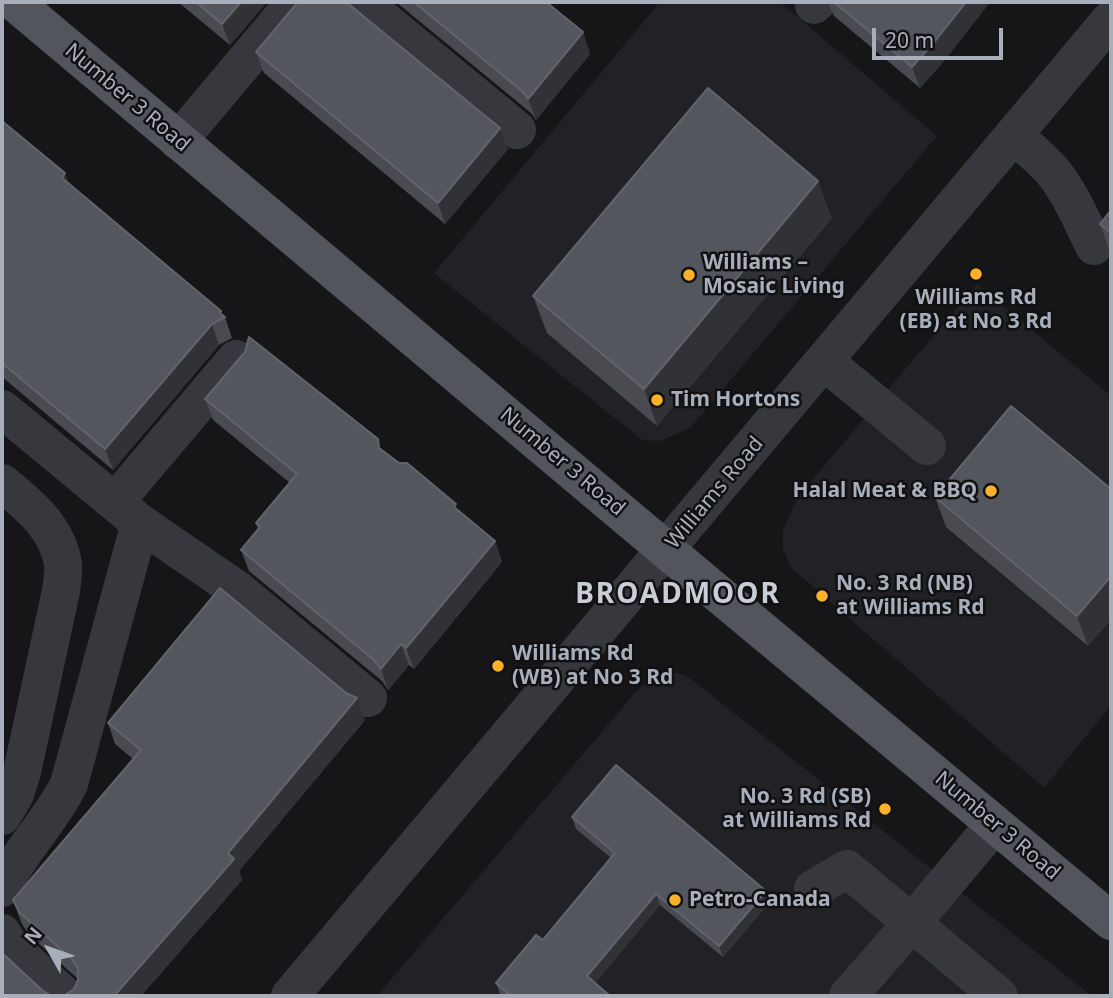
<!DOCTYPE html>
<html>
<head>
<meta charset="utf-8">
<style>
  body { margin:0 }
  #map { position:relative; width:1113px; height:998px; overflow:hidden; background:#161619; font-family:"Noto Sans",sans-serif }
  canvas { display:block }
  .frame { position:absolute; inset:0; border:4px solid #a8aeba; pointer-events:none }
  .north { position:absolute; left:14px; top:914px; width:70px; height:70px; -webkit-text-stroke:5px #111114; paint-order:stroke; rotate:310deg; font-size:19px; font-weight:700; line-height:28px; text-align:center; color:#a8aeba }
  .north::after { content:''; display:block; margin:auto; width:24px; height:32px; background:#a8aeba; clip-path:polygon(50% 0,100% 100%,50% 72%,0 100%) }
  .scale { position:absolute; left:872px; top:28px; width:131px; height:32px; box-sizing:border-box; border:4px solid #a8aeba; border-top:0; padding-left:9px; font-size:21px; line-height:24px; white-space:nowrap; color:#a8aeba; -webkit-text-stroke:5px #111114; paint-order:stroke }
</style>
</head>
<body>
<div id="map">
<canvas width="1113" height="998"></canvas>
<div class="frame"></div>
<div class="north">N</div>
<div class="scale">20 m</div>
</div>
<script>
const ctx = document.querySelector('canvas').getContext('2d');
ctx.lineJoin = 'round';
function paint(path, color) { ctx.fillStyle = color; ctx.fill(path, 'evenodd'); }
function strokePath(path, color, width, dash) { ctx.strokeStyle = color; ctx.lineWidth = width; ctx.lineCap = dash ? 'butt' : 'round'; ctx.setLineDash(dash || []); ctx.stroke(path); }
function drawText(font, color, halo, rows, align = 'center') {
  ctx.font = font + ' "Noto Sans",sans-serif'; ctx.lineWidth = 5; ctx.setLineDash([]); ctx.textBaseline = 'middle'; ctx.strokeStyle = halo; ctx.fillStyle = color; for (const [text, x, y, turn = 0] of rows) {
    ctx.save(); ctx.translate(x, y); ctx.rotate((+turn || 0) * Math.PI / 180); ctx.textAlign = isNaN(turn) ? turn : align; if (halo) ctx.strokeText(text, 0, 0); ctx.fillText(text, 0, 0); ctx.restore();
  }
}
paint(new Path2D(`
  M660 2H780L937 136 690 428 660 441 642 440 434 273Z
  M977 284 1111 396V705L1044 788 803 578 790 566 783 549V530L798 497Z
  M676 673 685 675 695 682 1092 996H377L634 694 649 680 657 676Z`), '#222226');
strokePath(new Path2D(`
  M362 2 517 130
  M814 5 817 2
  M1014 135C1028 148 1042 159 1054 173 1071 195 1082 221 1094 246
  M178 141 295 2
  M825 362 927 446
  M2 409 140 523 239 591 368 698
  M2 483C29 505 57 527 63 564 64 572 62 583 61 591L22 772 15 794 2 816
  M115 502 236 359
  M2 888C20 850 51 821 69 784L140 523
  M813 889 847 869 912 923 995 824
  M2 933 11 948 65 996
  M290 996 1111 19
  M848 996 912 923 999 996`), '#37383e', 38);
strokePath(new Path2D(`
  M14 2 716 592 1111 921`), '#53555d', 38);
paint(new Path2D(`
  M178 2H267L230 45Z
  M396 2H546L583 32 590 54 536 120 531 113Z
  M828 2H990L944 61 920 88 834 16Z
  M256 52 508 149 445 224 264 73Z
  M2 121 69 183 225 317 232 338 219 345 113 470 2 377Z
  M1111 210V255L1100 224Z
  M832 218 657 426 547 333 533 296Z
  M205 399 381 450 458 510 495 541 502 562 414 669 409 665 388 690 382 681 249 571 241 550 258 529 256 523 290 483 213 420Z
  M1111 489V619L1088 646 946 527 935 497Z
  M365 720 239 871 242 880 141 996H2L43 991 52 996H63L74 989 78 979 28 934 21 922 13 900 133 759 115 744 108 723Z
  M572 817 770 902 723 957 660 905 595 983 610 996H502L500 994 496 983 543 940 611 858 576 829Z`), '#494b51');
paint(new Path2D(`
  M241 2H267L230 45 222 24Z
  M966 2H990L944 61 920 88 912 67Z
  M583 32 590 54 536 120 528 99Z
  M500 128 508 149 445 224 438 203Z
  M65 173 73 195 62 178Z
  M818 181 832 218 657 426 644 389Z
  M212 324 219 345 113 470 105 449Z
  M495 541 502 562 414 669 406 648Z
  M1111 576V619L1088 646 1077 616Z
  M401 644 409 665 388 690 381 669Z
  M357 698 365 720 239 871 242 880 141 996H114L228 853Z
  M766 891 770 902 723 957 719 946Z
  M656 894 660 905 591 988 587 976Z`), '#303236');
const building = new Path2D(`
  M196 2H241L222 24Z
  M298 2H346L500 128 438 203 256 52Z
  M414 2H546L583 32 528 99 523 92Z
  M834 2H966L936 40 912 67Z
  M708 88 818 181 644 389 533 296Z
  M2 121 65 173 62 178 221 311 220 313 225 317 212 324 105 449 2 363Z
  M1111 210V233L1100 224Z
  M249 337 378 439 379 448 399 463H407L456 504 454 507 495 541 406 648 401 644 381 669 374 660 241 550 260 527 256 523 297 474 205 399 245 352Z
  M1011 406 1111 489V576L1077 616 935 497Z
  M220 588 346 693 357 698 228 853 234 859 114 996H2V953L43 991 52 996H63L74 989 78 980V968L72 959 20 913 13 900 141 750 108 723Z
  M616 765 766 891 719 946 656 894 587 976 610 996H511L496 983 536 935 543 940 615 853 572 817Z`);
paint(building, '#53565c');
strokePath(building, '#61646b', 2);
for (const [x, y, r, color] of [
  [976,274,7,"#feb129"],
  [689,275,7,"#feb129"],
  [657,400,7,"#feb129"],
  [991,491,7,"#feb129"],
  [822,596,7,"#feb129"],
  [498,666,7,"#feb129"],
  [885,809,7,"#feb129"],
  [675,900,7,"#feb129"]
]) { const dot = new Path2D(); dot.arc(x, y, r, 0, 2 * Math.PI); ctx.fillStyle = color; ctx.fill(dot); strokePath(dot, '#111114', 2.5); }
drawText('21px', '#a8aeba', '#111114', [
  ["Number 3 Road",127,98,40],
  ["Number 3 Road",562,462,40],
  ["Williams Road",715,493,-50],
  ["Number 3 Road",997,826,40]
]);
drawText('bold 21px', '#a8aeba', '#111114', [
  ["Williams –",703,263],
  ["Mosaic Living",703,287],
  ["Williams Rd",976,298,"center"],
  ["(EB) at No 3 Rd",976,322,"center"],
  ["Tim Hortons",671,400],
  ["Halal Meat & BBQ",977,491,"right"],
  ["No. 3 Rd (NB)",836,584],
  ["at Williams Rd",836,608],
  ["Williams Rd",512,654],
  ["(WB) at No 3 Rd",512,678],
  ["No. 3 Rd (SB)",871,797,"right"],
  ["at Williams Rd",871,821,"right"],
  ["Petro-Canada",689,900]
], 'left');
ctx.letterSpacing = '2px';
drawText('bold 28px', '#c9cdd5', '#111114', [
  ["BROADMOOR",678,595]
]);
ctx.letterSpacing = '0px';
</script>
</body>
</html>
